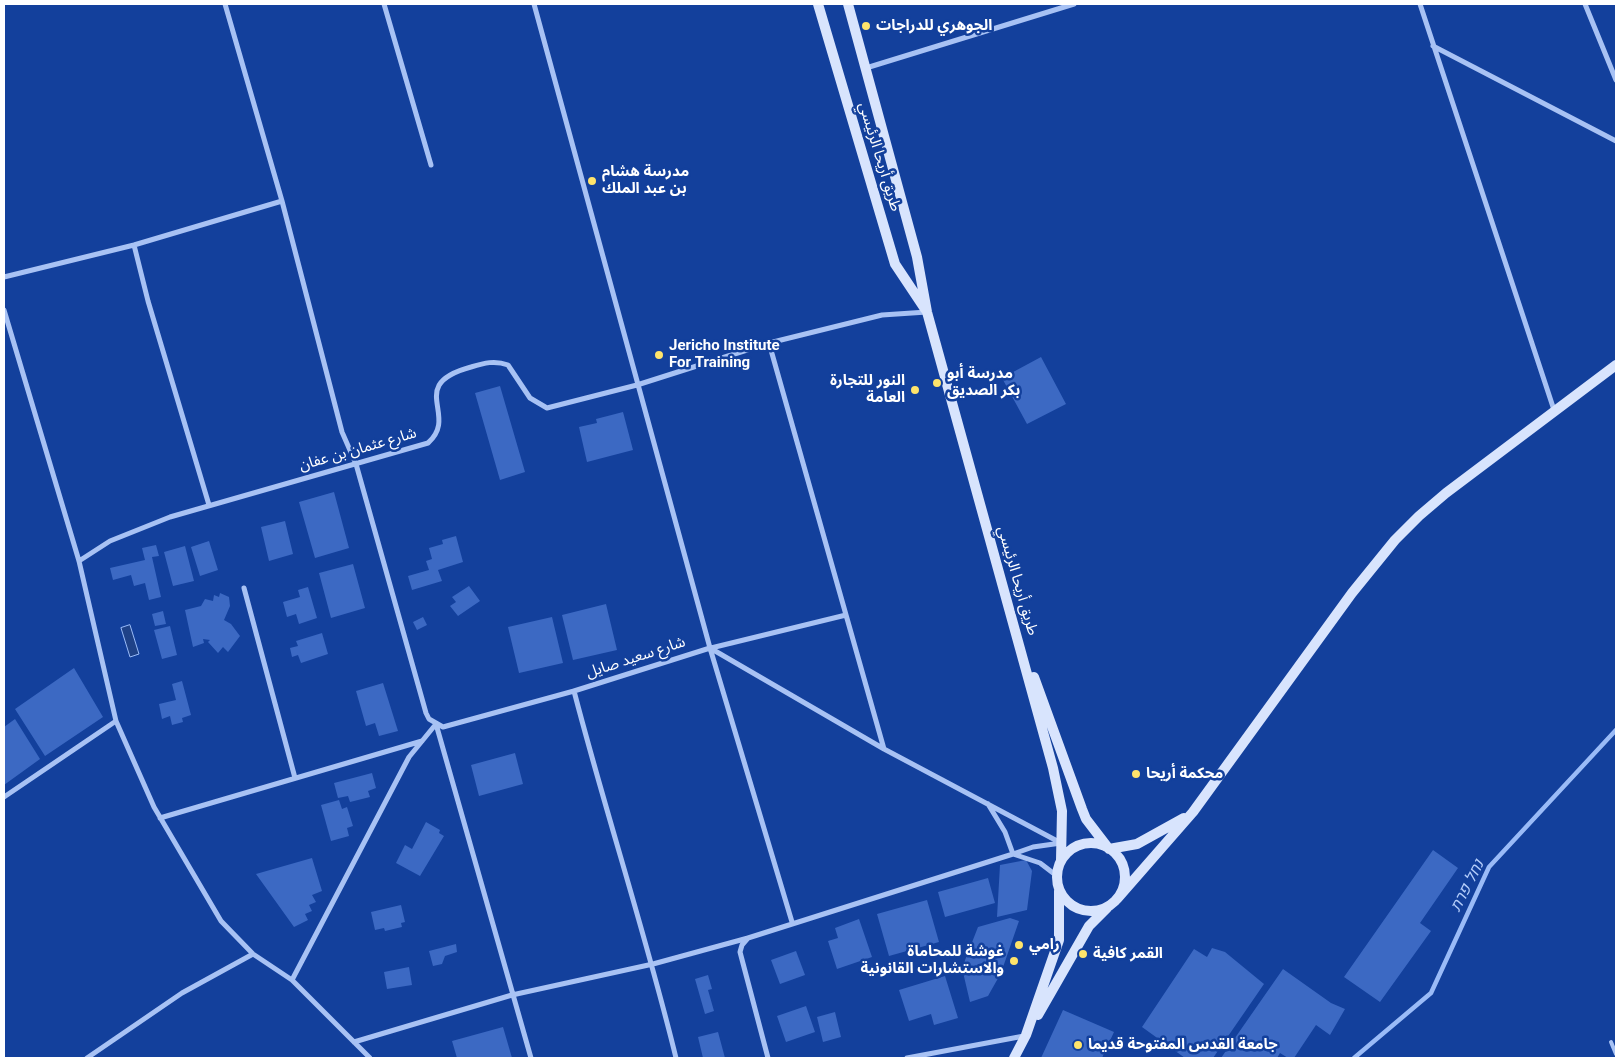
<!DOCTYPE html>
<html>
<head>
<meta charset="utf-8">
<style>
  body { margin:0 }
  #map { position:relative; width:1620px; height:1062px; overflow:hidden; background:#13409c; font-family:Roboto,sans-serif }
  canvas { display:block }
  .frame { position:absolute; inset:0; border:5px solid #fff; pointer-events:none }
</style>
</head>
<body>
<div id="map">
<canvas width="1620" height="1062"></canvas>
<div class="frame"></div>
</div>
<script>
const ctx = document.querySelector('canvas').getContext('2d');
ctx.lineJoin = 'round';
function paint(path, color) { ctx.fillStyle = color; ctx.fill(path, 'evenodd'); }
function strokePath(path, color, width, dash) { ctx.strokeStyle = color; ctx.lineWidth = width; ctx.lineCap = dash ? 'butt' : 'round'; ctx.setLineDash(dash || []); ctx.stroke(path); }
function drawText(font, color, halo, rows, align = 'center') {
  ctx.font = font + ' Roboto,"Noto Sans Arabic",Heebo,sans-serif'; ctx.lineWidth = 5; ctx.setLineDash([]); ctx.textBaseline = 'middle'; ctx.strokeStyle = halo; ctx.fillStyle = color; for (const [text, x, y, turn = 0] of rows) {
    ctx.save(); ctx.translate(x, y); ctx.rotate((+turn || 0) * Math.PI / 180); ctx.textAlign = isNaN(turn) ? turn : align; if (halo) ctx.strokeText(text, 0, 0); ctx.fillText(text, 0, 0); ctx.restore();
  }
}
const water = new Path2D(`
  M130 625 139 654 130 657 121 628Z`);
paint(water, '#1f4288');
strokePath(water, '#9abbf7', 1);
strokePath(new Path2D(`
  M1354 1058 1431 993 1489 867 1616 730`), '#9abbf7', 4.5);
paint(new Path2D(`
  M1041 357 1066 404 1027 424 1002 378Z
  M500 386 525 472 500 480 475 393Z
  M623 412 633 450 587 462 579 427 597 423 596 419Z
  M334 492 349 548 315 558 299 502Z
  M285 521 293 554 269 561 261 527Z
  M456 536 463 562 438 570 442 581 412 590 408 576 429 570 426 561 432 559 429 548 443 544 442 540Z
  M209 541 218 570 200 576 191 547Z
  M156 545 159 556 152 557 161 597 149 600 145 583 134 586 131 575 113 580 110 568 145 560 142 548Z
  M185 546 194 581 173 586 164 552Z
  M353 564 365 608 331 618 319 573Z
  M469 586 480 601 458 616 450 606 456 602 452 597Z
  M308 587 317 618 299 624 296 614 287 617 283 602 300 597 298 590Z
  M220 593 229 597 230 606 224 620 231 624 240 636 228 652 223 647 218 653 208 642 210 640 203 639 204 643 193 647 185 610 201 606 205 599 213 601 214 595 219 597Z
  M606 604 617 650 573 660 562 615Z
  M163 611 166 624 155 626 152 614Z
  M423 617 427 625 417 630 413 622Z
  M552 617 563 663 519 673 508 627Z
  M170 626 177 655 162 659 154 630Z
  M322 633 328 654 301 663 298 655 292 657 290 648 298 646 296 641Z
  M74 668 103 717 45 756 15 709Z
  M182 681 191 715 182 718 183 722 172 725 170 716 162 719 159 704 176 700 172 684Z
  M383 683 398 731 379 736 375 723 366 726 356 691Z
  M15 719 40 759 4 785V727Z
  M515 753 523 784 479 796 471 765Z
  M372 773 376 788 368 791 370 797 350 802 348 796 338 798 334 783Z
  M339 800 342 809 347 807 353 826 347 828 349 836 331 841 321 805Z
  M426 822 440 830 439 833 444 836 420 876 396 863 405 845 412 849Z
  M1433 850 1458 868 1420 923 1431 931 1380 1002 1344 977Z
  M312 858 322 891 312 895 316 902 309 905 312 911 305 914 308 920 294 927 256 874Z
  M1026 860 1032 871 1027 910 997 917 1000 865Z
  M988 878 995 903 945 917 938 892Z
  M927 900 939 942 889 956 877 914Z
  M401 905 405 922 401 923 402 927 385 931 384 928 375 930 371 912Z
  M1010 918 1019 921 1001 973 988 996 970 1002 962 968 978 927Z
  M859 919 872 957 837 969 828 941 838 938 835 928Z
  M456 944 457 952 445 956 442 964 433 966 429 951Z
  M1212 948 1225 952 1264 984 1213 1058H1185L1142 1027 1194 949 1207 957Z
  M796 951 805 975 780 984 771 960Z
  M409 967 412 985 387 989 384 972Z
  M1283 969 1331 1003 1345 1009 1330 1035 1316 1025 1294 1058H1288L1280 1053 1277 1058H1221Z
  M708 975 712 989 708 990 714 1011 705 1014 695 979Z
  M945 976 958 1018 934 1025 931 1014 909 1021 899 990Z
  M806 1006 815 1032 786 1042 777 1016Z
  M1063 1010 1114 1032 1102 1058H1041Z
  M835 1012 841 1037 823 1042 817 1017Z
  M503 1027 512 1058H457L452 1041Z
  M718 1032 725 1058H703L698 1037Z`), '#3c69c3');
strokePath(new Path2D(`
  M1611 1042 1616 1054`), '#a8c2f4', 4);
strokePath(new Path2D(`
  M225 4 282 201 342 432 356 464 426 713 429 719 443 727 574 691
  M384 4 431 165
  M534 4 710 648 884 749
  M1420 4 1554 410
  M1585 4 1616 80
  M1433 46 1616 141
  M866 68 1074 4
  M134 245 148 301 209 505
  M4 277 134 245 282 201
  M4 310 79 561 116 721 154 807 221 921 253 954 292 980 370 1058
  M769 343 884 749 1061 843
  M79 561 110 541 170 517 428 443C460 415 405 385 471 367 484 363 495 360 508 365L530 398 547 408 637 385 769 343 882 315 927 312
  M244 588 295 778
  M711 648 846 615
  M436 724 531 1058
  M4 797 116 721
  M988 804 1005 832 1013 854 1033 847 1061 843
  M160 818 422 741
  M292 980 409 757 436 724
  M354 1042 512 995 653 964 748 938
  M87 1058 182 993 253 954
  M676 1058C646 935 606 814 574 691L710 648 792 922
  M768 1058 740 952 742 945 748 938 1013 854 1040 863 1057 876
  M907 1058 1024 1036`), '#a8c2f4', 5);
strokePath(new Path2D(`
  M818 4 895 264 925 309
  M848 4 917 257 927 312 1053 768 1062 811 1061 860
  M1034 677 1082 809 1086 819 1109 849 1137 844 1184 818
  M1057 877a34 34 0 1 1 68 0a34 34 0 1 1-68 0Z
  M1117 899 1193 812 1352 593 1395 540 1419 516 1446 493 1616 365
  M1038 1015 1089 926 1107 908
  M1014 1058 1026 1035 1059 940V891`), '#d8e4fd', 10);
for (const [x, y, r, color] of [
  [866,26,5,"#ffe46b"],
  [592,181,5,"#ffe46b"],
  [659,355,5,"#ffe46b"],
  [937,383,5,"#ffe46b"],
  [915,390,5,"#ffe46b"],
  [1136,774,5,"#ffe46b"],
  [1019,945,5,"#ffe46b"],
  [1083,954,5,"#ffe46b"],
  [1014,961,5,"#ffe46b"],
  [1078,1045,5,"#ffe46b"]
]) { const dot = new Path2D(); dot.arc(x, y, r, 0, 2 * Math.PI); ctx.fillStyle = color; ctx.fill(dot); strokePath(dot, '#13409c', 2); }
drawText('bold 15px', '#fff', '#13409c', [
  ["الجوهري للدراجات",876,26],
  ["مدرسة هشام",602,172],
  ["بن عبد الملك",602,189],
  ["Jericho Institute",669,346],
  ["For Training",669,363],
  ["مدرسة أبو",947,374],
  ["بكر الصديق",947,391],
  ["النور للتجارة",905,381,"right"],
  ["العامة",905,398,"right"],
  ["محكمة أريحا",1146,774],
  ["رامي",1029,945],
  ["غوشة للمحاماة",1004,952,"right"],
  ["والاستشارات القانونية",1004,969,"right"],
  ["القمر كافية",1093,954],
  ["جامعة القدس المفتوحة قديما",1088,1045]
], 'left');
drawText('15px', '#fff', '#13409c', [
  ["طريق أريحا الرئيسي",879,157,73],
  ["شارع عثمان بن عفان",358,450,-16],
  ["طريق أريحا الرئيسي",1017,581,74],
  ["شارع سعيد صايل",636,658,-18]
]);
drawText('italic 16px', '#b4cdfa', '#13409c', [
  ["נחל פרת",1468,886,-63]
]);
</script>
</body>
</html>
